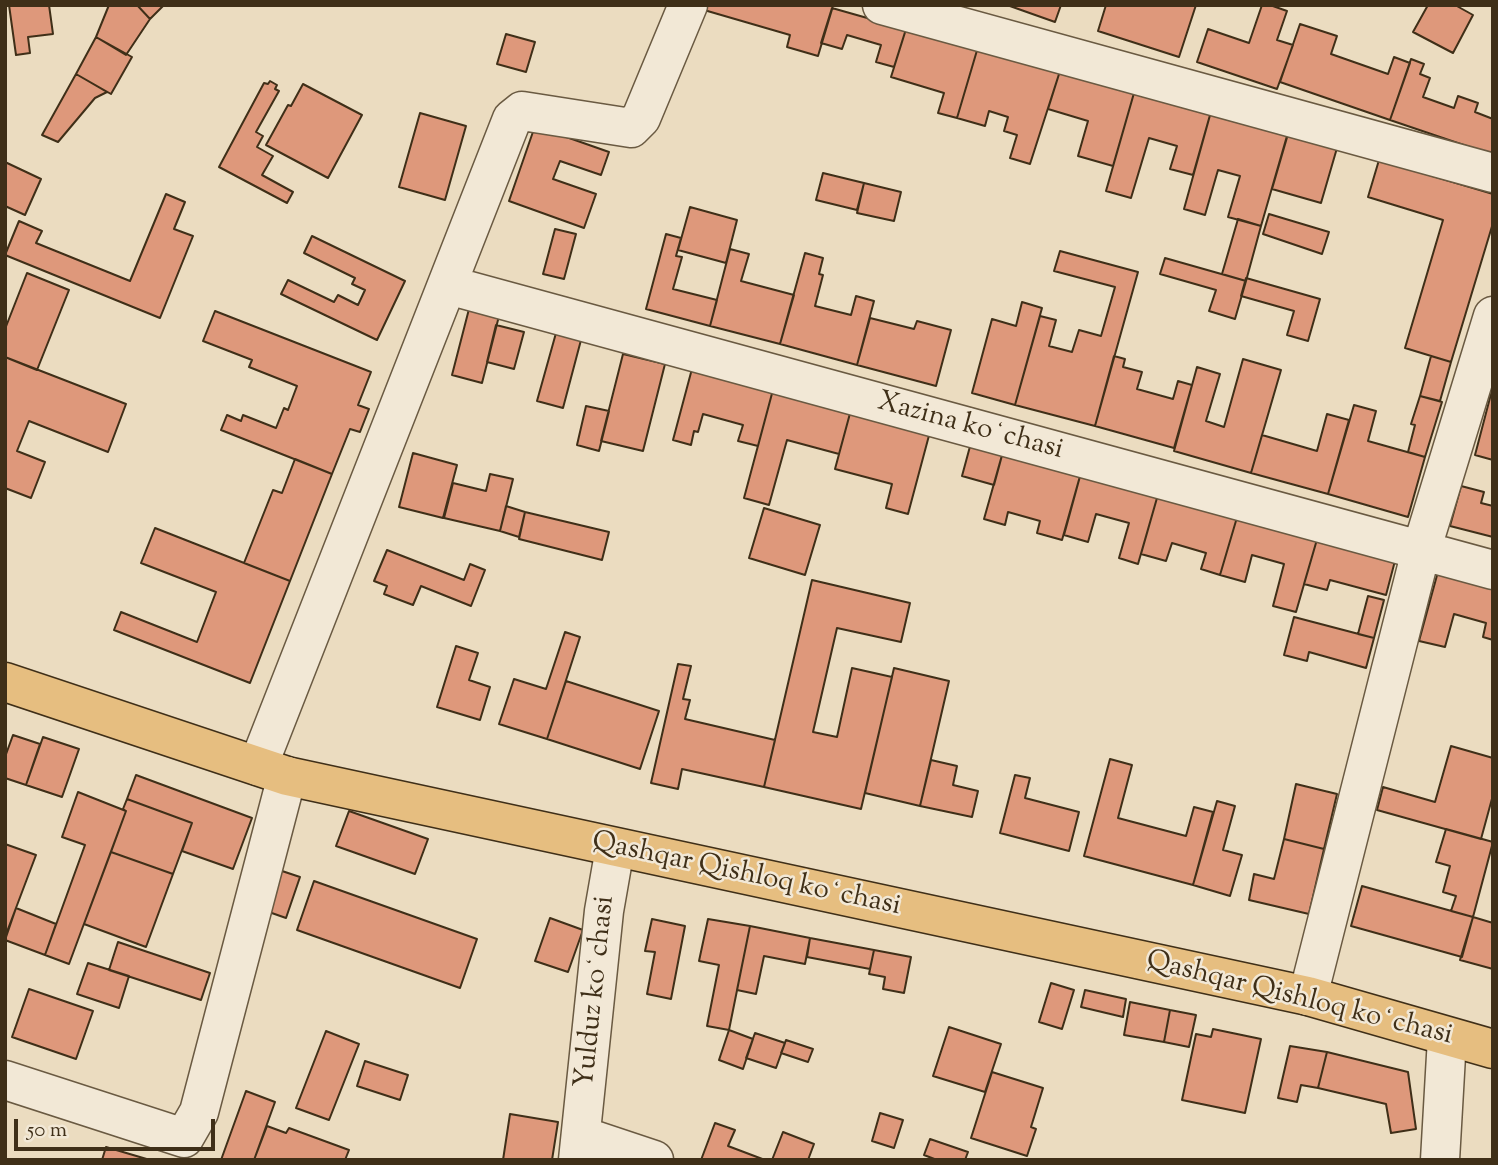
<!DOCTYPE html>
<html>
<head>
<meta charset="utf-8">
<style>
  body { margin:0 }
  #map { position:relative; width:1498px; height:1165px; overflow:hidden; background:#ebdcc0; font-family:"Sorts Mill Goudy",serif }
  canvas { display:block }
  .frame { position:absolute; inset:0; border:7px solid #3f2f18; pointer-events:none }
  .scale { position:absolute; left:14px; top:1119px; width:201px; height:32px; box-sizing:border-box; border:4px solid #3f2f18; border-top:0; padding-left:9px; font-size:21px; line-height:24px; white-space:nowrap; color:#3f2f18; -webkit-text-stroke:5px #f2e8d6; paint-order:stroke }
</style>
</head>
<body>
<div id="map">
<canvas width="1498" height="1165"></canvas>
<div class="frame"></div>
<div class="scale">50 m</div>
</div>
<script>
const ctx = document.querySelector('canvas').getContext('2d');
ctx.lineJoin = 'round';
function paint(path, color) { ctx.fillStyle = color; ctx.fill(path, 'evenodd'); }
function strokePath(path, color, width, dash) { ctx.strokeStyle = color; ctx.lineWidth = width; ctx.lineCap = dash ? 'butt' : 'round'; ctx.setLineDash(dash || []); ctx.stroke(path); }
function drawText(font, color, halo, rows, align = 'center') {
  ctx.font = font + ' "Sorts Mill Goudy",serif'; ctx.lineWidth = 5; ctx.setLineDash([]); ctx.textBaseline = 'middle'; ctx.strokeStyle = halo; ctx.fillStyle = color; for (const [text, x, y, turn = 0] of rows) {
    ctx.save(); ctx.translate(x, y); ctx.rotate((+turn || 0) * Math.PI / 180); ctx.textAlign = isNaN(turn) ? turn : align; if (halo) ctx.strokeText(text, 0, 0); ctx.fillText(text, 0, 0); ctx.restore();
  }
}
const building = new Path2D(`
  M9 5H49L53 34 28 37 30 53 16 55Z
  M109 5H137L150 19 126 55 96 37Z
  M137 5H164L150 19Z
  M705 5H830L833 6 818 56 787 47 790 35 704 10Z
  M1007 5H1061L1055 22Z
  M1106 5H1196L1179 57 1098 31Z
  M1262 5H1270L1287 11 1277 40 1293 45 1277 89 1197 62 1208 29 1249 43Z
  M1428 5H1455L1473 15 1453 53 1413 32Z
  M832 8 906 29 894 67 876 62 881 45 847 35 842 49 821 43Z
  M1300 24 1337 36 1331 54 1388 74 1394 57 1410 63 1390 120 1280 82Z
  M907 26 978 47 957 118 938 113 944 93 891 77Z
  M506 34 535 42 526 72 497 64Z
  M96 37 132 57 111 94 76 74Z
  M978 47 1060 71 1030 164 1010 158 1017 135 1004 131 1008 117 989 111 985 126 957 118Z
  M1411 59 1424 64 1420 74 1430 78 1423 97 1454 108 1458 96 1478 103 1475 112 1493 119V155L1390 120Z
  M1060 71 1134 93 1113 166 1078 156 1088 121 1048 109Z
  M76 74 107 92 95 98 58 142 42 135Z
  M270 81 277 85 275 89 279 91 256 132 263 136 257 147 273 156 262 175 293 192 287 203 219 167 264 83 268 84Z
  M303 84 362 115 328 178 266 145 288 105 291 106Z
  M1136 86 1212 108 1193 175 1170 169 1177 146 1149 138 1131 198 1106 191Z
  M1212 108 1289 129 1261 226 1228 217 1240 176 1218 170 1205 215 1184 209Z
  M420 113 466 126 445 200 399 187Z
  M535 126 609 152 601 175 560 161 553 179 596 194 584 228 509 201Z
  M1288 134 1337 148 1321 203 1272 189Z
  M1379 160 1493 194V223L1451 362 1405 348 1443 220 1368 197Z
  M5 162 41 179 25 215 5 206Z
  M823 173 864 183 857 210 816 200Z
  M864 183 901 192 894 221 857 213Z
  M166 194 185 202 174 229 193 236 160 318 5 255 19 221 42 231 36 243 130 281Z
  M690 207 737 220 726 263 678 250Z
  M1269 214 1329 232 1322 254 1263 234Z
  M1238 219 1261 226 1246 281 1222 274Z
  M555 229 576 234 564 279 543 274Z
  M666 234 681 238 676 256 682 257 673 289 717 300 710 326 646 309Z
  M312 236 405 281 377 340 281 294 288 280 334 302 338 295 358 305 365 290 352 284 355 278 304 253Z
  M730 249 749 254 741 281 794 295 780 344 710 326Z
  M1060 251 1138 272 1095 426 1015 405 1040 316 1056 320 1049 346 1072 352 1079 330 1101 336 1115 287 1054 271Z
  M805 253 823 258 819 274 823 275 815 306 851 315 856 296 874 301 857 365 780 344Z
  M1165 258 1246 281 1235 319 1209 311 1216 290 1160 274Z
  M27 273 69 290 37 370 5 357V329Z
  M1246 278 1320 299 1308 341 1287 335 1294 311 1241 296Z
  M1022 302 1042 308 1015 405 972 393 992 319 1016 326Z
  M469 309 499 316 482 383 452 375Z
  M215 311 371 372 358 405 369 409 360 432 350 429 332 474 221 430 227 415 241 421 243 415 276 428 284 408 288 410 297 386 249 367 252 360 203 341Z
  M870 318 914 329 917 321 951 330 936 386 857 365Z
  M496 325 524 332 514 369 487 362Z
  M556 333 581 340 563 408 537 401Z
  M623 354 665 364 643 451 601 441Z
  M1114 356 1125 359 1123 367 1142 372 1137 389 1173 399 1178 381 1192 385 1174 448 1095 426Z
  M1431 356 1451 362 1440 401 1420 396Z
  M5 357 126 404 108 452 29 421 17 451 45 462 31 498 5 488Z
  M1243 359 1281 370 1251 473 1174 451 1197 367 1220 374 1206 421 1224 427Z
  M693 365 774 386 758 446 738 441 743 425 703 414 698 432 694 431 691 445 673 440Z
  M774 386 852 406 839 454 787 440 769 505 744 498Z
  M1491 394H1493V460L1475 455Z
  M1420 396 1442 402 1425 457 1408 452 1415 425 1411 424Z
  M1354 405 1376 411 1368 441 1425 457 1408 517 1328 494Z
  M586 406 609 411 599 451 577 445Z
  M852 406 931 428 908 514 886 508 892 484 835 469Z
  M1327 414 1349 420 1328 494 1251 473 1262 435 1317 451Z
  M972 439 1004 448 994 485 962 476Z
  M1004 448 1082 469 1062 540 1037 533 1040 521 1008 512 1005 525 984 519Z
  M413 453 457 465 443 518 399 507Z
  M295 459 332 474 290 581 244 563 273 490 282 493Z
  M1082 469 1159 491 1138 564 1119 558 1129 523 1096 514 1088 542 1064 535Z
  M490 474 513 479 500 531 444 518 453 483 486 491Z
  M1461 486 1484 492 1481 503 1493 506V537L1450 526Z
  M1159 491 1238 514 1220 575 1201 569 1206 553 1172 543 1166 561 1141 554Z
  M506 506 525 512 519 537 500 531Z
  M764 508 820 525 805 575 749 558Z
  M525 512 609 532 602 560 519 539Z
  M1238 514 1318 536 1296 612 1273 606 1284 564 1252 555 1245 582 1220 575Z
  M155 528 290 581 250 683 114 630 121 612 197 642 216 592 141 563Z
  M1318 536 1396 557 1386 595 1330 580 1327 590 1304 584Z
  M387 550 464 580 470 564 485 570 471 606 421 586 413 605 384 594 387 586 374 581Z
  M1439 568 1493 581V640L1483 637 1486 623 1454 614 1445 647 1419 641Z
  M812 580 910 603 901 642 837 628 813 732 837 737 852 668 892 677 861 809 764 787Z
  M1368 596 1384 600 1374 638 1358 634Z
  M1294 617 1374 638 1366 668 1309 652 1307 661 1284 655Z
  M565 632 580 637 547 739 499 724 514 679 546 689Z
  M456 646 478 653 469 680 490 687 480 720 437 707Z
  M678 664 691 666 683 699 690 700 685 719 775 740 764 787 682 769 678 789 651 783Z
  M894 668 949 681 920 806 865 793Z
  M566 681 659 711 640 769 547 739Z
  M13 735 40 744 26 785 5 778V757Z
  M43 737 79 749 62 797 26 785Z
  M1451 746 1493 758V795L1481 839 1377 810 1383 787 1435 802Z
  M1110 759 1132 765 1118 818 1186 836 1194 807 1213 812 1193 885 1084 856Z
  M931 760 957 766 953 785 978 791 972 817 920 806Z
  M136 775 252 818 233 869 182 851 192 823 127 799Z
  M1015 775 1030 778 1025 798 1079 812 1069 851 1000 833Z
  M1296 784 1337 794 1324 849 1284 839Z
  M78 792 126 811 69 964 45 955 85 845 62 837Z
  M127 799 192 823 173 874 111 852 126 811 123 809Z
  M1217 801 1235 806 1223 850 1242 855 1230 896 1193 885Z
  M349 811 428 839 415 874 336 846Z
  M1446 829 1493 842 1473 917 1451 911 1456 896 1443 892 1450 866 1436 862Z
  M1284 839 1324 849 1309 914 1249 900 1254 874 1274 879Z
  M5 844 36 855 5 937Z
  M111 852 173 874 146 947 84 924Z
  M279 870 300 877 286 918 266 911Z
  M314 881 477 939 460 988 297 930Z
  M1362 886 1473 917 1462 957 1351 926Z
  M16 908 56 924 45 955 5 940Z
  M1473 917 1493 923V969L1460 960Z
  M550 918 583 930 568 972 535 961Z
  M652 919 685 926 671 999 647 994 655 952 645 951Z
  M708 919 750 926 729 1030 707 1026 719 965 699 961Z
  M750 926 810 938 805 964 764 956 756 994 737 990Z
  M810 938 874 950 870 969 807 957Z
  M118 942 210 973 201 1000 109 970Z
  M874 950 911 957 904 993 883 989 885 977 869 974Z
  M88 963 129 976 119 1008 77 994Z
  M1051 983 1074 990 1062 1029 1039 1022Z
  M29 989 93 1011 76 1059 12 1037Z
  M1085 990 1126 999 1123 1017 1081 1007Z
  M1130 1002 1170 1010 1164 1042 1124 1035Z
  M1170 1010 1196 1015 1189 1047 1164 1042Z
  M949 1027 1001 1044 985 1092 933 1076Z
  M1213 1029 1261 1039 1245 1113 1182 1100 1196 1034 1211 1037Z
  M729 1030 753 1039 743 1069 719 1060Z
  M326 1031 359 1044 329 1120 296 1108Z
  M755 1033 785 1043 776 1068 746 1058Z
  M786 1040 813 1049 808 1062 781 1053Z
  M1290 1046 1327 1052 1318 1088 1301 1085 1297 1102 1278 1098Z
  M1327 1052 1408 1072 1416 1129 1391 1133 1386 1104 1318 1088Z
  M365 1061 408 1075 400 1100 357 1086Z
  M992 1072 1043 1088 1031 1127 1036 1129 1027 1156 971 1138Z
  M246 1091 275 1102 254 1160H221Z
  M880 1113 903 1120 894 1148 872 1141Z
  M510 1114 558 1122 552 1160H503Z
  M715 1123 735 1130 728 1146 765 1160H701Z
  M267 1126 286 1133 289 1128 349 1150 345 1160H254Z
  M783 1132 814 1144 808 1160H772Z
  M930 1139 968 1152 965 1160H937L924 1155Z
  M106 1147 150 1160H102Z`);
paint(building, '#de987b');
strokePath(building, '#3f2f18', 2);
const minor = new Path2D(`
  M882 5 1493 173
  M448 285 1493 570
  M258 766 512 119 522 111 631 128 641 118 688 5
  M1308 996 1421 551 1493 316
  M5 1080 184 1138 199 1112 287 776
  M582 1136 654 1160
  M578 1160 604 911 615 848
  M1440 1160 1447 1038`);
const major = new Path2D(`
  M5 682 287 776 1308 996 1493 1049`);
strokePath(minor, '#6a5a42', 41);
strokePath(major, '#3f2f18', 41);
strokePath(minor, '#f2e8d6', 38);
strokePath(major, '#e6be80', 38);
drawText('28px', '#3f2f18', '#f2e8d6', [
  ["Xazina koʻchasi",970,428,15],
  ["Qashqar Qishloq koʻchasi",746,876,12],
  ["Yulduz koʻchasi",597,992,-84],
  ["Qashqar Qishloq koʻchasi",1299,1000,14]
]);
</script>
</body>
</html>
